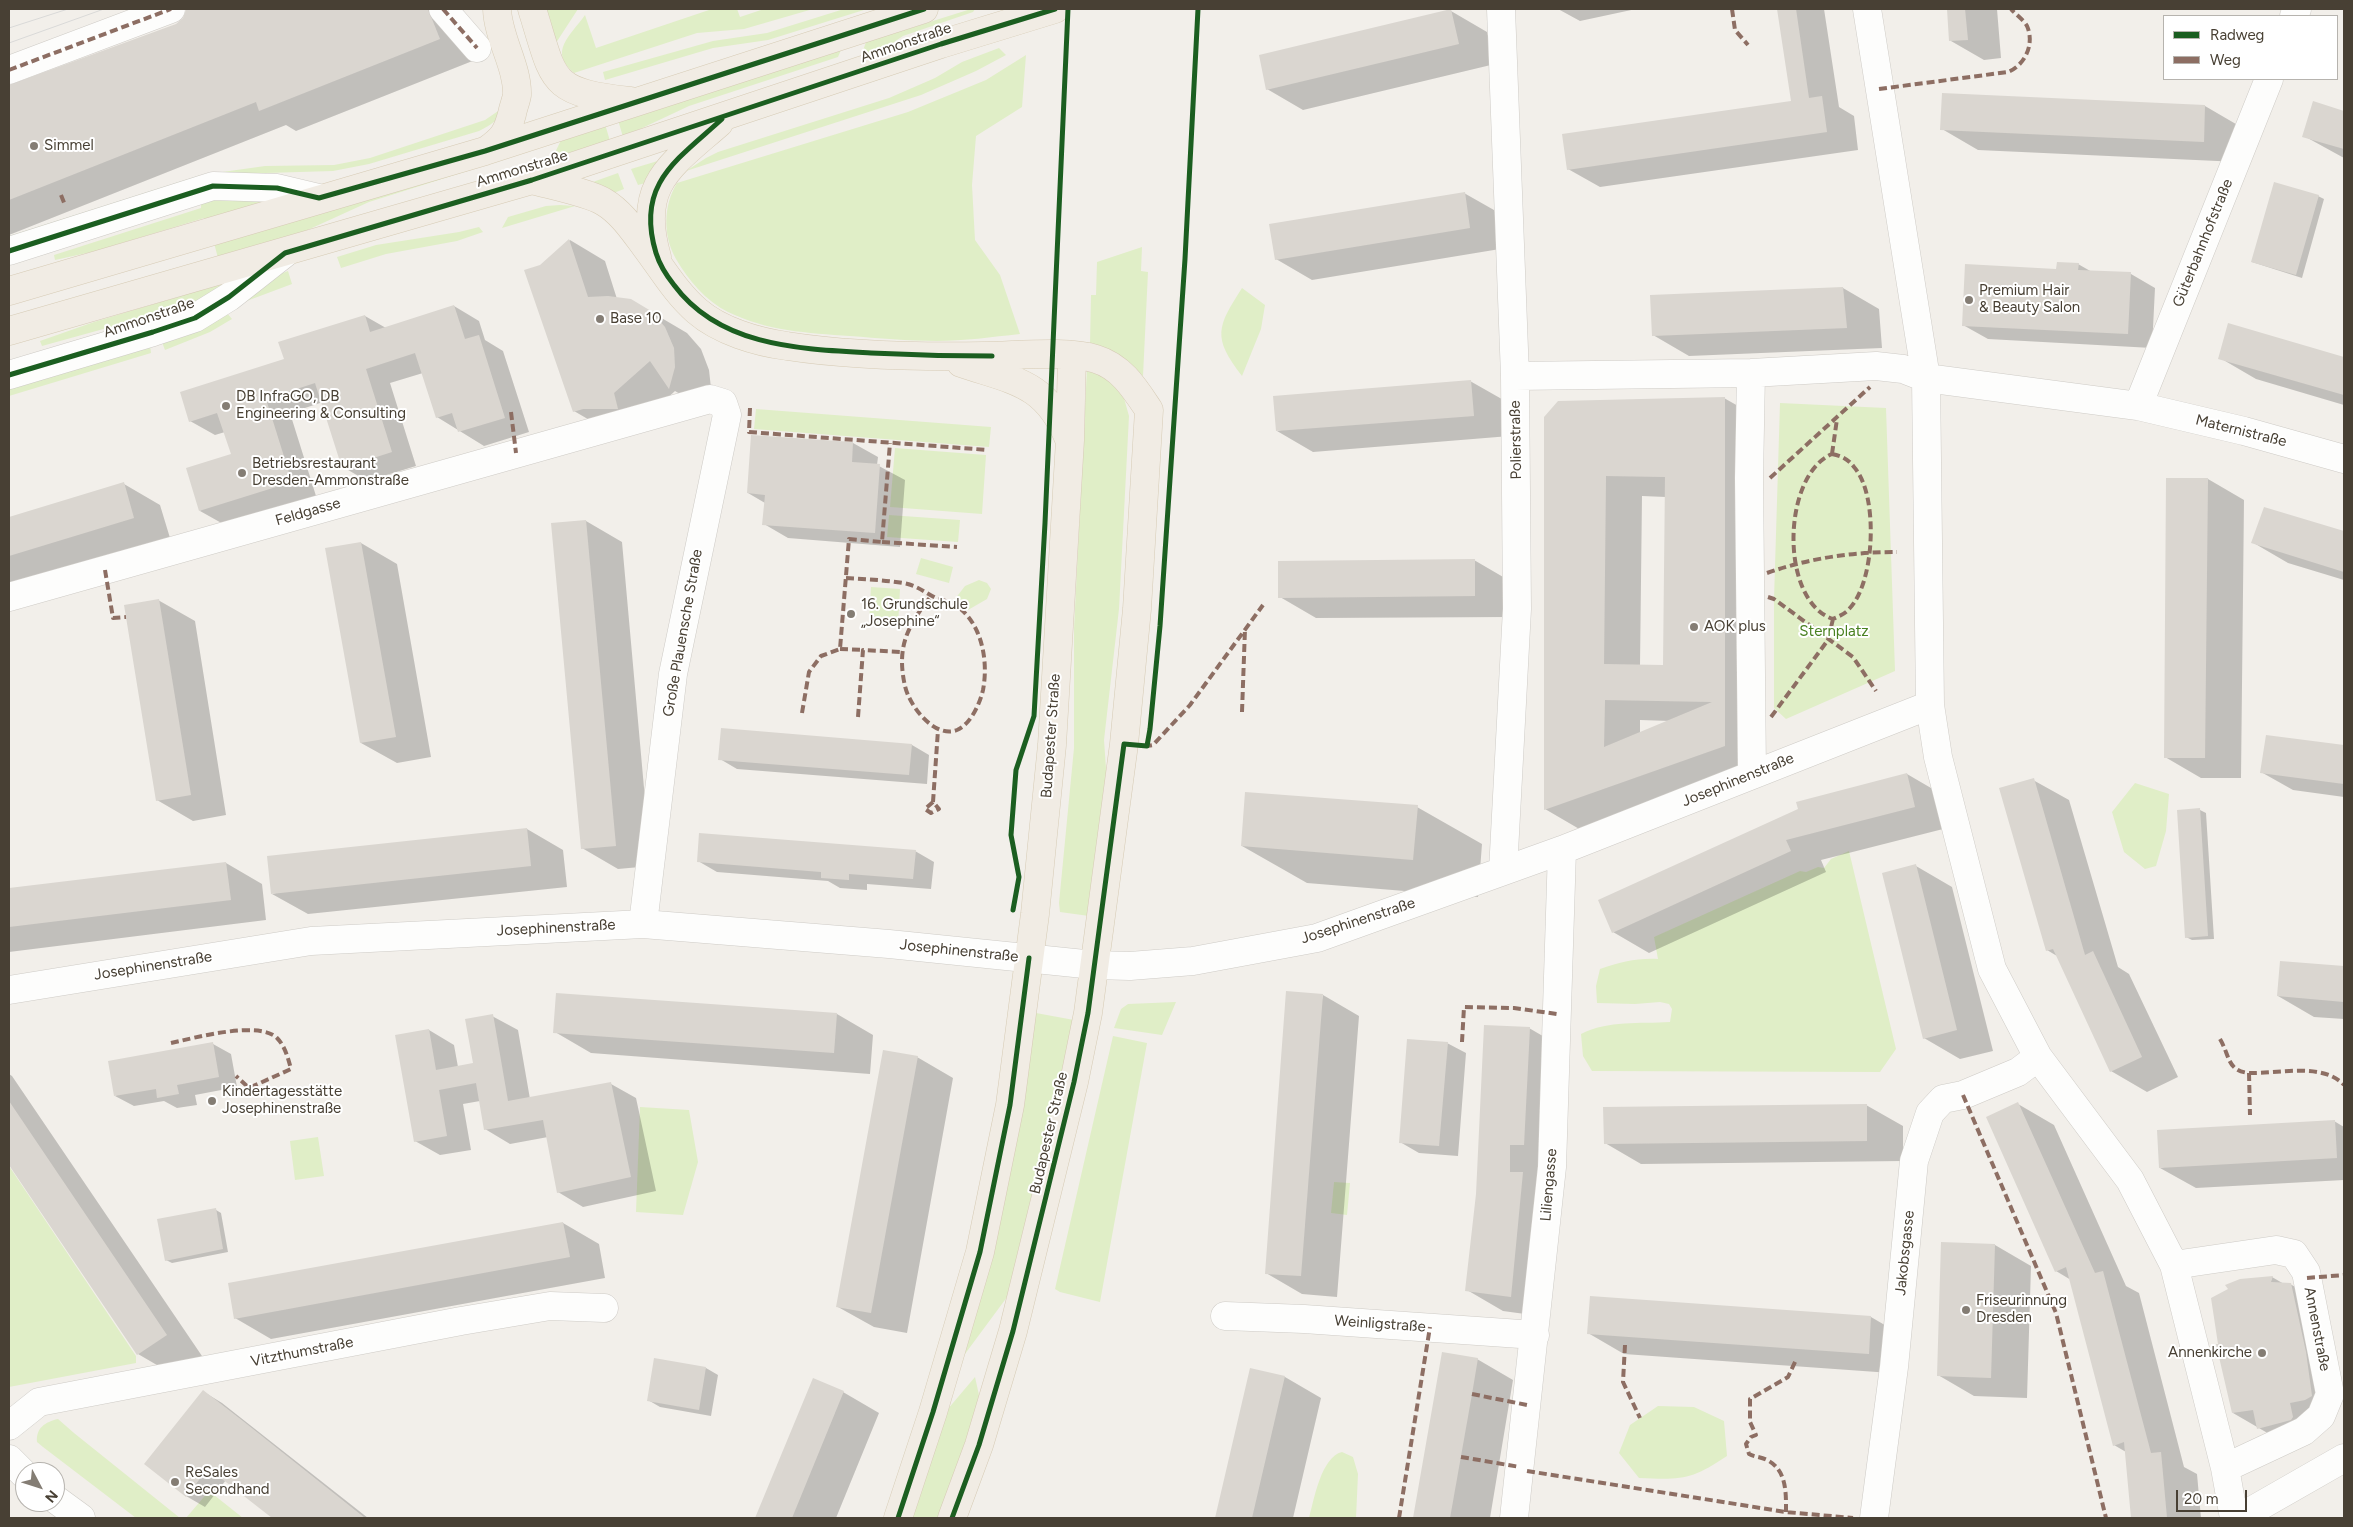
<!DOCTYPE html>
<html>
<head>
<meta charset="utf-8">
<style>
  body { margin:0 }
  #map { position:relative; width:2353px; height:1527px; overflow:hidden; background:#f2efea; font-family:Figtree,sans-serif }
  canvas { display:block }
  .frame { position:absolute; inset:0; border:10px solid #484034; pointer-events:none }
  .legend { position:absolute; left:2163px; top:15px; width:175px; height:65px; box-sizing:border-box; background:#fff; border:1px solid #b6b3ae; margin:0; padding:6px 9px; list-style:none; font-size:15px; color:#484034 }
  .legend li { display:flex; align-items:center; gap:10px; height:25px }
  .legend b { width:25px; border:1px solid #b6b3ae }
  .north { position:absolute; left:15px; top:1462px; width:50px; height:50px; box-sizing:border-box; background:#fff; border:1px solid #b6b3ae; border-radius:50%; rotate:130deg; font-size:14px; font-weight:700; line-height:20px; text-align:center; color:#484034 }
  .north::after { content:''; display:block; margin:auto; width:18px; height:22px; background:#847d74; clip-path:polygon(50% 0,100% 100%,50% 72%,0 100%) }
  .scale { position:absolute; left:2176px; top:1490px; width:71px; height:22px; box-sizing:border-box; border:2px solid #484034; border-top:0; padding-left:6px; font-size:15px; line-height:18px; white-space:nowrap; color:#484034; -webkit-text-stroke:4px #fff; paint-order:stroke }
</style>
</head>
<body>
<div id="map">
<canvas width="2353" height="1527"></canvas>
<div class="frame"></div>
<ul class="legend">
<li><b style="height:6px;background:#1b5e20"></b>Radweg</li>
<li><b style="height:6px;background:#8d6e63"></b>Weg</li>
</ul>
<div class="north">N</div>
<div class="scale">20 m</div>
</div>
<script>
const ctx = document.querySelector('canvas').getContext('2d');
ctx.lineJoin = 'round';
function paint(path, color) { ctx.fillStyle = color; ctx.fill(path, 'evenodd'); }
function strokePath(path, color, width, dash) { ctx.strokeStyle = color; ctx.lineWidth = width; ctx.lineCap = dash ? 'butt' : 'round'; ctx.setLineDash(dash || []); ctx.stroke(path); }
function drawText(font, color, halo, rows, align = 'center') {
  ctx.font = font + ' Figtree,sans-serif'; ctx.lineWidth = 4; ctx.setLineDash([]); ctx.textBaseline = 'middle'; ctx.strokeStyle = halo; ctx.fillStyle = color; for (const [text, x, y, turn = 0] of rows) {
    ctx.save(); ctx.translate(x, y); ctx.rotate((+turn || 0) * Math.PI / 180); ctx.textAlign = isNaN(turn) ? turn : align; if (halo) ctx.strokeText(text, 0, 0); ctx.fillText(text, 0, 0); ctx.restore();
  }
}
paint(new Path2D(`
  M540 9H578L552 49Z
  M712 9H737L740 17 764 9H813L744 29 697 33 574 73C548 52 570 36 585 15L596 48Z
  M844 9H867L768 40 713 48 605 80 603 72 713 41 767 33Z
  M971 9H975L973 12 903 36 873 56 859 62 866 42Z
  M999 48 1006 55 976 71 921 95 686 171 706 158 718 152 889 98 935 78 962 62Z
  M841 50 838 57 689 106 623 137 618 120Z
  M1026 55 1022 107 976 136 972 185 975 240 1000 275 1020 334C992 337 964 341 937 341 908 341 878 338 850 336 807 333 767 331 728 312 706 301 688 280 676 259 663 236 663 206 677 183L908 112 986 80Z
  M504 107C499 120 491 125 479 131L369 164 333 171 266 173 200 182 9 241V236L201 175 265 166 334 165 370 158 485 120Z
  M605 124 610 141 552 159 562 138Z
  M521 154 369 202 290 238 218 258 214 243Z
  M661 160 649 182 638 185 631 169Z
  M618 173 624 189 611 194 590 183Z
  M216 198 277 199 205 221 204 218 96 251 55 260 54 255 201 208V204Z
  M560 205 575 206 502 228 508 217 546 206Z
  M479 227 483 232 457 241 386 254 341 268 337 257 376 245 459 232Z
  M1142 247 1141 271 1148 272 1143 376 1129 363 1090 344 1091 295H1096L1097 262Z
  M288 271 292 284 244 302 275 276Z
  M230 281 173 315 172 310 42 346 40 341 94 322Z
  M1242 288 1265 305 1261 329 1242 376C1212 337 1217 327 1242 288Z
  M227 313 232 319 210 332 165 350 162 342Z
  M150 345 151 353 9 396V387Z
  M1087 368 1094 369 1122 391 1129 416 1119 609 1104 740 1108 797 1089 916 1060 912 1059 903 1074 748V629Z
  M1780 403 1886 408 1895 671 1786 719 1774 708V599Z
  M756 409 991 427 989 447 754 429Z
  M895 448 986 455 982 514 890 507Z
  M889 515 960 520 958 542 887 537Z
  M921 558 953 567 949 583 916 574Z
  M979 580 987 583 991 589 987 599 968 610 955 599 965 586Z
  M871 587 900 589 898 625 869 623Z
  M2135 783 2169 794 2166 831 2156 866 2145 869 2124 852 2112 812Z
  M1849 851 1896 1049 1880 1072 1592 1071 1583 1056 1581 1034C1609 1020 1639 1024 1670 1022L1672 1009 1669 1004 1660 1002 1635 1004 1597 1003 1596 986 1600 969C1620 962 1637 958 1658 959L1654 937 1800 871 1806 872 1818 867 1824 868 1831 859Z
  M1176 1002 1162 1035 1114 1028 1121 1009 1128 1004Z
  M1036 1013 1074 1020 1016 1285 962 1358 1004 1184Z
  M1113 1036 1147 1043 1100 1302 1060 1292 1055 1289Z
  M640 1107 689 1110 698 1162 683 1215 636 1212Z
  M318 1137 324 1176 295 1180 290 1141Z
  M9 1166 136 1356V1363L9 1387Z
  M1334 1182 1350 1183 1347 1215 1331 1213Z
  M975 1377 979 1395 984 1398 942 1518H911L947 1410Z
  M1658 1406 1694 1407 1724 1421 1727 1456C1691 1480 1682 1480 1639 1478L1619 1453 1630 1425Z
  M58 1419 74 1433 180 1518H136L43 1447 37 1442C36 1428 45 1422 58 1419Z
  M1342 1452 1353 1457 1358 1474 1356 1518H1309C1314 1500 1321 1457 1342 1452Z
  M209 1491 243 1518H186Z`), '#e0eec7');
paint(new Path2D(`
  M194 9H455L475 60 296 131 286 125 9 235V85L15 86 177 25 184 19 187 11Z
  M1558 9H1636L1580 21Z
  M1778 9H1824L1839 107 1854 116 1858 150 1600 187 1568 169 1792 102Z
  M1948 9H1997L2001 58 1984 60 1951 41Z
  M1451 11 1487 32 1495 64 1303 110 1267 89Z
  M1943 94 2205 106 2241 127 2239 162 1978 150 1942 129Z
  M2313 103 2344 112V158L2304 136Z
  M1464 193 1501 214 1506 248 1312 280 1276 259Z
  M2318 196 2324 199 2302 278 2252 262Z
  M570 240 605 261 617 299 631 300 687 333 701 349 709 370 711 388 705 409 675 391 650 414 610 432 574 411 541 266Z
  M2078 264 2092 272 2131 274 2155 288 2152 348 1988 339 1963 325 2057 270Z
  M1843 288 1879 309 1882 348 1689 356 1653 335 1651 296Z
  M454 306 479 321 485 340 503 351 529 432 484 446 437 417 423 373 390 383 416 466 367 481 343 467 323 402 290 413 316 496 225 525 200 511 232 455 225 432 215 435 190 421 285 360 365 316 386 328Z
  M2229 325 2344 358V405L2256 379 2220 358Z
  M1470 381 1507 402 1510 436 1313 452 1277 431Z
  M1724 398 1761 419V766L1581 830 1545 809V418ZM1642 496 1666 497 1664 666H1640ZM1640 720 1671 721 1640 733Z
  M853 443 878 457 877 465 905 480 900 547 788 538 764 524 765 503 748 493Z
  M2208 479 2244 500 2241 778H2201L2165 757Z
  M124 484 160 505 170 538 9 587V519Z
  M2265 508 2344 533V580L2288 563 2252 542Z
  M586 521 622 542 651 866 618 869 582 848Z
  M361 543 397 564 431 757 397 763 361 743Z
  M1474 560 1510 581 1511 617 1316 618 1280 597Z
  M158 600 195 621 226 815 193 821 157 800Z
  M2267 736 2344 747V797L2293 790 2261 772Z
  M912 745 929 755 927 784 737 769 720 759Z
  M1907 774 1943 795 1951 827 1821 860 1826 872 1649 953 1613 932Z
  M2033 780 2069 800 2118 967 2129 974 2178 1077 2147 1092 2111 1071 2057 956 2047 950Z
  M1417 807 1482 844 1478 897 1307 883 1242 846Z
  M2200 810 2206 813 2214 939 2192 940 2186 937 2178 811Z
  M527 829 563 850 567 887 308 914 272 894Z
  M915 851 934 862 931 889 867 884V890L840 888 828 881 717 872 698 861Z
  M226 863 262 884 266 920 9 952V890Z
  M1916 866 1952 887 1993 1051 1960 1059 1924 1038Z
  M2281 962 2344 967V1019L2314 1017 2278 996Z
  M1323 995 1359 1016 1337 1297 1302 1294 1266 1273Z
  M837 1014 873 1035 870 1074 591 1053 555 1032Z
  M492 1016 518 1030 530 1099 611 1084 636 1098 656 1191 583 1207 558 1192 548 1137 510 1144 485 1129 480 1101 463 1104 471 1150 440 1155 415 1141 429 1030 454 1045 458 1067 474 1064Z
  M1529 1028 1565 1049 1547 1317 1503 1311 1467 1290 1477 1194Z
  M1447 1043 1466 1053 1458 1156 1419 1153 1400 1142Z
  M213 1044 231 1054 237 1087 195 1095 197 1105 177 1108 164 1101 134 1106 115 1096Z
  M917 1057 953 1078 907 1333 874 1327 838 1307Z
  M9 1074 12 1076 202 1356 174 1375 138 1354 9 1163Z
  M2018 1104 2054 1125 2126 1286 2139 1293 2184 1467 2197 1474 2201 1518H2132L2126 1452 2114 1445 2071 1280 2056 1271Z
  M1866 1105 1903 1126V1161L1641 1164 1605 1143Z
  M2334 1121 2344 1127V1180L2196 1188 2160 1168Z
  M216 1210 221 1213 228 1252 172 1263 166 1260Z
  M563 1223 599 1244 605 1278 271 1339 235 1318Z
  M1942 1244 1995 1245 2031 1266 2027 1398 1974 1396 1938 1375Z
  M2272 1277 2284 1284H2290L2315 1298 2336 1410 2283 1442 2233 1413Z
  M1591 1297 1871 1317 1907 1338 1905 1374 1624 1354 1588 1333Z
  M1443 1354 1477 1359 1513 1380 1490 1518H1415Z
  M706 1368 718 1375 711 1416 660 1407 648 1400Z
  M1251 1369 1285 1377 1321 1398 1293 1518H1217Z
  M813 1380 843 1392 879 1413 836 1518H756Z
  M204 1392 222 1403 368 1518H274L226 1480 205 1507 186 1496Z`), '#0003');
paint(new Path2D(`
  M190 9H428L440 39 259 111 256 102 9 200V85L176 24 183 18 186 10Z
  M1451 9 1459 44 1266 90 1259 55Z
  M1777 9H1796L1809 98 1822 96 1827 132 1567 170 1562 134 1791 101Z
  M1947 9H1965L1968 40 1949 41Z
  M1942 93 2205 105 2204 142 1940 130Z
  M2313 101 2344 111V149L2302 137Z
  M2274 182 2319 195 2296 275 2251 262Z
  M1465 192 1470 228 1275 260 1269 224Z
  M569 239 588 297 608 296 631 299 651 311 665 327 674 348 675 367 669 389 650 361 614 393 618 409H583L573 412 524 270 540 265Z
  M2057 262 2079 263 2078 270 2131 272 2128 334 1962 326 1965 264 2056 269Z
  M1843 287 1847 328 1652 336 1650 295Z
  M454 305 465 339 479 335 505 418 458 432 452 413 436 418 415 353 366 369 392 452 342 468 315 383 266 399 292 482 199 511 186 468 231 454 217 413 189 422 180 392 284 359 278 342 365 315 370 332Z
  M2228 323 2344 357V395L2218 359Z
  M1471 380 1474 416 1276 431 1273 396Z
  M1725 397V746L1544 810V417L1558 401ZM1606 476 1665 477 1663 665 1604 664ZM1605 700 1712 702 1604 747Z
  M751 435 853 442 852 462 880 464 875 533 762 525 765 495 747 493Z
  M2166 478H2208L2205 758H2164Z
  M124 482 134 518 9 556V517Z
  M2264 507 2344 531V572L2251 543Z
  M586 520 616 846 581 849 551 523Z
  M361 542 396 737 360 743 325 548Z
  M1475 559V596L1278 598V561Z
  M159 599 191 795 156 801 124 605Z
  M721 728 912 744 909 775 718 760Z
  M2266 735 2344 745V784L2260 773Z
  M1907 773 1915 807 1786 840 1791 851 1612 933 1598 900 1798 809 1796 802Z
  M2034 778 2085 955 2093 951 2142 1057 2110 1072 2053 949 2046 951 1999 788Z
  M1245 792 1418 805 1413 860 1241 846Z
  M2200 808 2208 936 2185 938 2177 810Z
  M527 828 531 866 271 894 267 856Z
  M699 833 916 850 913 879 849 874V880L821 878V872L697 862Z
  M226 862 231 900 9 927V888Z
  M1916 864 1957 1030 1923 1039 1882 873Z
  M2280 961 2344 966V1002L2277 996Z
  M1286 991 1323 994 1301 1276 1265 1274Z
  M556 993 837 1013 834 1053 553 1033Z
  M493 1014 508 1101 611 1082 631 1177 557 1193 543 1120 484 1130 476 1083 439 1090 447 1136 414 1142 395 1035 429 1029 436 1070 473 1063 465 1019Z
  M1484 1025 1530 1027 1524 1145H1510V1172H1523L1511 1297 1465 1291 1476 1194Z
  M1407 1039 1448 1042 1439 1146 1399 1143Z
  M213 1042 219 1077 177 1085 179 1094 157 1098 156 1089 114 1096 108 1061Z
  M883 1050 918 1056 871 1313 836 1307Z
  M9 1101 167 1335 137 1355 9 1165Z
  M2018 1102 2095 1273 2103 1271 2151 1453 2161 1452 2167 1518H2131L2124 1442 2113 1446 2066 1267 2055 1272 1986 1117Z
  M1867 1104V1141L1604 1144 1603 1107Z
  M2335 1120 2337 1158 2159 1168 2157 1130Z
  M216 1208 223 1249 165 1261 157 1219Z
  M563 1222 570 1257 234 1319 228 1283Z
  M1941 1242 1995 1244 1991 1378 1937 1376Z
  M2273 1276 2271 1282 2291 1283 2306 1352 2312 1396 2305 1400 2290 1403 2293 1417 2291 1420 2257 1429 2253 1410 2232 1413 2216 1344H2218L2211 1298 2228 1289 2225 1285 2240 1279Z
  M1590 1296 1871 1316 1869 1354 1587 1334Z
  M1442 1352 1478 1358 1472 1394 1450 1518H1413Z
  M654 1358 706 1367 699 1410 647 1401Z
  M1250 1368 1285 1376 1252 1518H1215Z
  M813 1378 844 1391 792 1518H755Z
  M203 1390 243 1421 365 1518H272L208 1468 186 1497 144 1464Z`), '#dad6d0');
const minor = new Path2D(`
  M443 9 477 48
  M1501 9 1515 376 1517 609 1503 871
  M1867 9 1926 378 1930 705 1938 757 1992 969 2038 1057 2130 1180 2174 1265 2225 1468 2234 1518
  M2294 16 2297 9
  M9 70 171 9
  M9 251 213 186 277 188 319 198
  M1751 373 1749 478 1752 774
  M9 375 153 332 195 318 229 297 285 253
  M1515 376 1751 373 1876 366 1903 369 1926 378 2138 406 2244 431 2344 459
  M2138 406 2269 79
  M9 597 710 399 723 403 727 415 673 674 643 924
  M9 990 311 941 643 924 889 944 1094 965 1130 966 1193 961 1317 938 1562 850 1930 705
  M2174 1265 2276 1250 2294 1254 2306 1272 2330 1394 2321 1416 2304 1431 2225 1468
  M1225 1316 1304 1319 1535 1335
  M9 1426 39 1402 461 1321 550 1306 604 1308
  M9 1459 25 1475
  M55 1499 81 1518
  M1514 1518 1552 1167 1562 850
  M1874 1518 1894 1367 1914 1161 1930 1113 1943 1099 1963 1095 2018 1072 2038 1057
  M2239 1518 2344 1458`);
const major = new Path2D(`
  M532 9C555 82 548 92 630 101
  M487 150C503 139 507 133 512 114 513 108 516 101 517 95 518 67 498 38 497 9
  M532 180C550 185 590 193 604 202 621 212 633 230 645 246 661 267 676 293 697 311 720 331 757 342 787 346 851 356 919 357 983 356 1015 356 1067 350 1096 359 1122 367 1135 389 1149 410L1137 609 1124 744 1088 1013 1074 1082 1013 1331 979 1445 952 1518
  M657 257C636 185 670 166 719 123
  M9 291 485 151 924 9
  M9 331 532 180 941 44 1055 9
  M961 363C1014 381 1046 382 1069 439
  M898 1518 933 1412 980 1252 1010 1105 1035 914 1052 745 1070 440 1072 356`);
strokePath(minor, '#cecbc6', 29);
strokePath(major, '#d6cbb5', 29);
strokePath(minor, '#fdfdfc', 28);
strokePath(major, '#f1ece4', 28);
strokePath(new Path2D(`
  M9 28 68 9
  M9 43 104 9`), '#d9d9d8', 1);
strokePath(new Path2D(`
  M443 9 477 48
  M1732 9 1735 30 1748 45
  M9 70 171 9
  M1879 89 2008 72C2025 65 2035 44 2027 26 2024 20 2015 14 2011 9
  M61 195 65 205
  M750 408 749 432 988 450
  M511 412 516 453
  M1832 454C1842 456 1848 459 1854 467 1879 495 1875 583 1849 609 1845 614 1839 616 1833 619 1779 601 1782 475 1832 454Z
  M1832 454 1837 419
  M1770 478 1870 387
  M882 542 957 547
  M105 570 113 618 126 617
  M1767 573C1810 558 1852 552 1897 552
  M846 578C865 579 884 580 903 583 915 585 923 591 934 597 939 600 946 600 952 603 981 619 989 659 983 690 980 703 971 724 957 730 934 739 909 705 905 686 896 646 908 625 932 595
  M1768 597 1774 599 1853 657 1876 691
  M840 649 863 650
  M1242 712 1245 629
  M802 713 809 672 821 656 840 649 849 539 882 542 890 443
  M858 717 863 650 902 652
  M1771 717 1828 640 1833 619
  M1147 743V746L1153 745 1190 705 1263 605
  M933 802 925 809 931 813 939 809 933 802 938 730
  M2220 1039C2230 1056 2227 1071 2249 1073L2250 1115
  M1462 1042 1464 1007 1514 1008 1557 1014
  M171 1043C194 1038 259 1020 277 1038 285 1046 288 1058 291 1069L249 1088 236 1076
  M2249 1073C2278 1074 2323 1062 2344 1085
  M1963 1095 2056 1313 2106 1518
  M2307 1278 2344 1275
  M1625 1345 1623 1382 1640 1418
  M1472 1394 1527 1405
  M1461 1457 1520 1467
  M1527 1471 1786 1512 1853 1518
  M1786 1512C1786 1493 1787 1470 1767 1460 1761 1457 1755 1457 1749 1454L1746 1444 1751 1437 1756 1435 1750 1422V1399L1788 1377 1796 1360
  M1399 1518 1430 1327`), '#8d6e63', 4, [8, 4]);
strokePath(new Path2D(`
  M722 119C677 160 635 184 656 253 660 266 666 275 674 285 720 347 800 349 871 353 911 355 951 356 992 356
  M9 251 213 186 277 188 319 198 485 151 924 9
  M9 375 153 332 195 318 229 297 285 253 532 180 941 44 1055 9
  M1013 910 1019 877 1011 835 1016 770 1034 716 1045 523 1068 9
  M898 1518 933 1412 980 1252 1010 1105 1029 958
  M952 1518 979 1445 1013 1331 1074 1082 1088 1013 1124 744 1147 746 1150 729 1160 626 1185 259 1198 9`), '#1b5e20', 5);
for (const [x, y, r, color] of [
  [34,146,5,"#847d74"],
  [1969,300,5,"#847d74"],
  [600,319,5,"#847d74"],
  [226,406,5,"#847d74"],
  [242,473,5,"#847d74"],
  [851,614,5,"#847d74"],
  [1694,627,5,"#847d74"],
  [212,1101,5,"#847d74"],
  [1966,1310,5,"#847d74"],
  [2262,1353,5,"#847d74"],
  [175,1482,5,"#847d74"]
]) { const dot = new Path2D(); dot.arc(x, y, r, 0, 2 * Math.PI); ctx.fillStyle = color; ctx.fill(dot); strokePath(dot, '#fff', 2); }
drawText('15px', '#484034', '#fff', [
  ["Ammonstraße",906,43,-19],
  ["Ammonstraße",522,169,-17],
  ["Güterbahnhofstraße",2203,243,-68],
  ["Ammonstraße",149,318,-19],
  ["Maternistraße",2241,431,14],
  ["Polierstraße",1516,440,-91],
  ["Feldgasse",308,512,-16],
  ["Große Plauensche Straße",683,633,-80],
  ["Budapester Straße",1051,736,-86],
  ["Josephinenstraße",1738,780,-22],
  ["Josephinenstraße",1358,921,-18],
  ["Josephinenstraße",556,928,-3],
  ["Josephinenstraße",959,951,6],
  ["Josephinenstraße",153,966,-9],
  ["Budapester Straße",1049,1133,-77],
  ["Liliengasse",1549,1185,-85],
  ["Jakobsgasse",1905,1253,-84],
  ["Weinligstraße",1380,1324,4],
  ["Annenstraße",2317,1329,79],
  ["Vitzthumstraße",302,1352,-11]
]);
drawText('15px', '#484034', '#fff', [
  ["Simmel",44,146],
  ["Premium Hair",1979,291],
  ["& Beauty Salon",1979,308],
  ["Base 10",610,319],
  ["DB InfraGO, DB",236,397],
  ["Engineering & Consulting",236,414],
  ["Betriebsrestaurant",252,464],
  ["Dresden-Ammonstraße",252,481],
  ["16. Grundschule",861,605],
  ["„Josephine“",861,622],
  ["AOK plus",1704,627],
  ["Kindertagesstätte",222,1092],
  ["Josephinenstraße",222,1109],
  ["Friseurinnung",1976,1301],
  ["Dresden",1976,1318],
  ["Annenkirche",2252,1353,"right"],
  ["ReSales",185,1473],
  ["Secondhand",185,1490]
], 'left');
drawText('15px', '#498121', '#fff', [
  ["Sternplatz",1834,632]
]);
</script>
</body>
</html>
